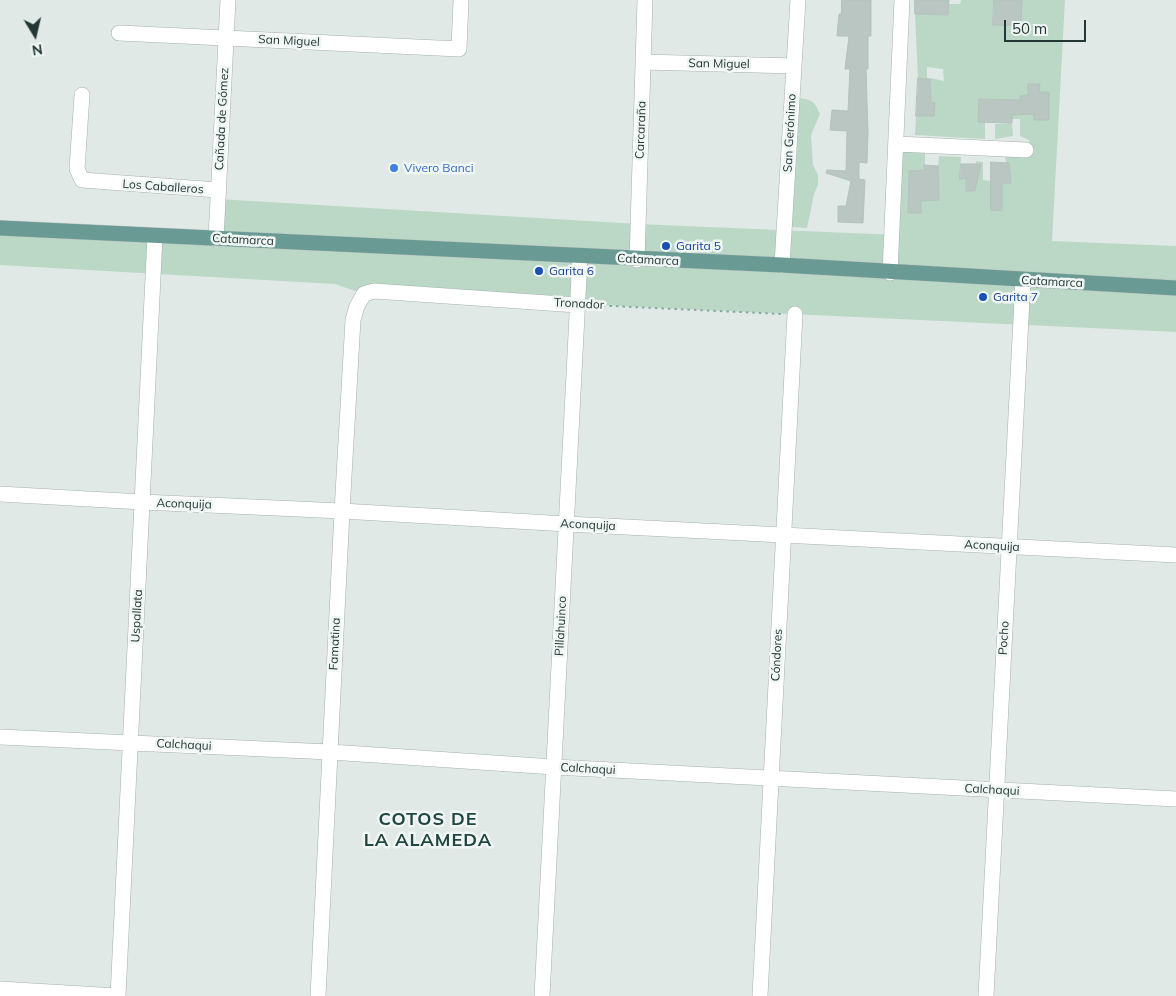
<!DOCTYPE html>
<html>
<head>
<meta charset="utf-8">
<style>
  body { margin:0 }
  #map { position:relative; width:1176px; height:996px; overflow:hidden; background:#e0e9e6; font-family:Mulish,sans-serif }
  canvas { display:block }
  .north { position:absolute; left:10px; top:10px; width:50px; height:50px; -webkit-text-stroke:4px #f0f6f4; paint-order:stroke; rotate:171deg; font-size:14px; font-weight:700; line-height:20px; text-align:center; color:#233834 }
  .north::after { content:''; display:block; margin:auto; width:18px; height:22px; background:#233834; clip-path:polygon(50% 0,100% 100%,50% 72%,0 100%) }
  .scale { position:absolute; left:1004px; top:20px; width:82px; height:22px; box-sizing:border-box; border:2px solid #233834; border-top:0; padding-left:6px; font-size:15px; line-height:18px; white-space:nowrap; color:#233834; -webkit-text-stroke:4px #f0f6f4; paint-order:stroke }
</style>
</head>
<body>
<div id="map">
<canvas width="1176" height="996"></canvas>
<div class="north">N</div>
<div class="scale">50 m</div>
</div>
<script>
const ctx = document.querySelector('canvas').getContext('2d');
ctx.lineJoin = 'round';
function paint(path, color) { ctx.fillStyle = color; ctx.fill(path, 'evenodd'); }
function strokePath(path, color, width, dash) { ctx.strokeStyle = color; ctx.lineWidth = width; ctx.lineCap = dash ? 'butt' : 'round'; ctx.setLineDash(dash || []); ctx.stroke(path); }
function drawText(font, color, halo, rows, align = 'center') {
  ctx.font = font + ' Mulish,sans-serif'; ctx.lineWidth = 5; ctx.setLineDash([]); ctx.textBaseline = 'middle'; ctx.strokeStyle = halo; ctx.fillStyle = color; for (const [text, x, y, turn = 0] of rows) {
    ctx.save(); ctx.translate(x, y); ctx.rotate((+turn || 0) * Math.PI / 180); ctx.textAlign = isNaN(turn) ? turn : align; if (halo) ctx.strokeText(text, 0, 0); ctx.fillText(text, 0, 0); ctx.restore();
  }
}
paint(new Path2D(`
  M961 0H994L993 25 1021 26 1022 0H1065L1052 241 1176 246V332L364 294 335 284 0 265V228L215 239 218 199 638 224 897 235 902 149 925 150V170L909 171 908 213H921L920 185 938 166 939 156 961 157 960 178H966V191H975L977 184 976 161 983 162V180L991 181V210L1002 211V183L1011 182 1009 163H1006L1005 156 1032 151 1029 140 1020 136V119H1012L1011 100 979 99 978 121 985 122V139L915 135 916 116H934L935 103 917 102 918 97 931 96 930 78 944 81 943 69 927 67V78H918L915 14 948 15 949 4H960ZM1039 84V92L1049 93V120H1034V114L1020 115V96L1028 95Z
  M799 98C813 100 814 101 820 114L811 135 813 165 818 175V185L814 194 807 228 791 227Z
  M1012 123 1013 136 995 139V124Z`), '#bbd8c6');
const building = new Path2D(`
  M842 0H871V36H868V69H866L868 132 867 163 859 162V179L865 180 863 223 838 222V206H846L851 181 826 173 827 170 846 171 847 131 830 130 832 110 848 111 850 69H845L849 36H837L839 14H841Z
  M915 0H949L948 15 915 14Z
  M994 0H1022L1021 26 993 25Z
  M918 78 930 79 931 102 935 103 934 116H916Z
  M1028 84H1040L1039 92H1049V120H1034V114L1012 115V123L978 122 979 99 1020 100V96L1028 95Z
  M991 162 1009 163 1011 183H1002V211L991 210Z
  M961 164H981L975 191H966V178L960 179Z
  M924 165 938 166 939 200 921 201V213H908L909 171 925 170Z`);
paint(building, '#b9c6c2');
strokePath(building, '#b3c2bd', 1);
const minor = new Path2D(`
  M119 33 459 49 461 0
  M643 62 794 66
  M82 95 77 169 82 180 218 190
  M897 144 1026 150
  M216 239 228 0
  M637 260 645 0
  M782 265 798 0
  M890 273 902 0
  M0 494 142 502 342 511 567 524 1176 555
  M0 737 330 752 554 767 1176 799
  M0 989 117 996
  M118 996 155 236
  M318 996 342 511 353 320 357 306 364 294 374 291 577 305
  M542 996 580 257
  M760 996 795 314
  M986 996 1023 280`);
const major = new Path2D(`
  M0 228 782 265 1176 288`);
strokePath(minor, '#a4b0ad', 16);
strokePath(major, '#bdc3c2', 16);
strokePath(new Path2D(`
  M590 305 782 314`), '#84a9a2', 2, [2.5, 4]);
strokePath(minor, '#fff', 15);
strokePath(major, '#699a93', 15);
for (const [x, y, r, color] of [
  [394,168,5,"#3f7fe0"],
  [666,246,5,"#1a4fb4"],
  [539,271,5,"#1a4fb4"],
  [983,297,5,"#1a4fb4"]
]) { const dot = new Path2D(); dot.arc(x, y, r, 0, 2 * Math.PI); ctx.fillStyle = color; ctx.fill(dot); strokePath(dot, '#f0f6f4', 2); }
drawText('12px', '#233834', '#f0f6f4', [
  ["San Miguel",289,41,3],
  ["San Miguel",719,64,1],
  ["Cañada de Gómez",222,119,-87],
  ["Carcaraña",641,130,-88],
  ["San Gerónimo",790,133,-87],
  ["Los Caballeros",163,187,4],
  ["Catamarca",243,240,3],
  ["Catamarca",648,260,3],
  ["Catamarca",1052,282,3],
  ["Tronador",579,304,3],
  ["Aconquija",184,504,2],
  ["Aconquija",588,525,3],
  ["Aconquija",992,546,3],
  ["Uspallata",137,616,-87],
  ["Pillahuinco",561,626,-87],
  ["Pocho",1004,638,-87],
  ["Famatina",335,644,-87],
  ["Cóndores",777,655,-87],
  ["Calchaqui",184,745,3],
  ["Calchaqui",588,769,3],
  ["Calchaqui",992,790,3]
]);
drawText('12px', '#366cbe', '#f0f6f4', [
  ["Vivero Banci",404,168]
], 'left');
drawText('12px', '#164399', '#f0f6f4', [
  ["Garita 5",676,246],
  ["Garita 6",549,271],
  ["Garita 7",993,297]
], 'left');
ctx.letterSpacing = '1px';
drawText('bold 18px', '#214742', '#f0f6f4', [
  ["COTOS DE",428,820],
  ["LA ALAMEDA",428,841]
]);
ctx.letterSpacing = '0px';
</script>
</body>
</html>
